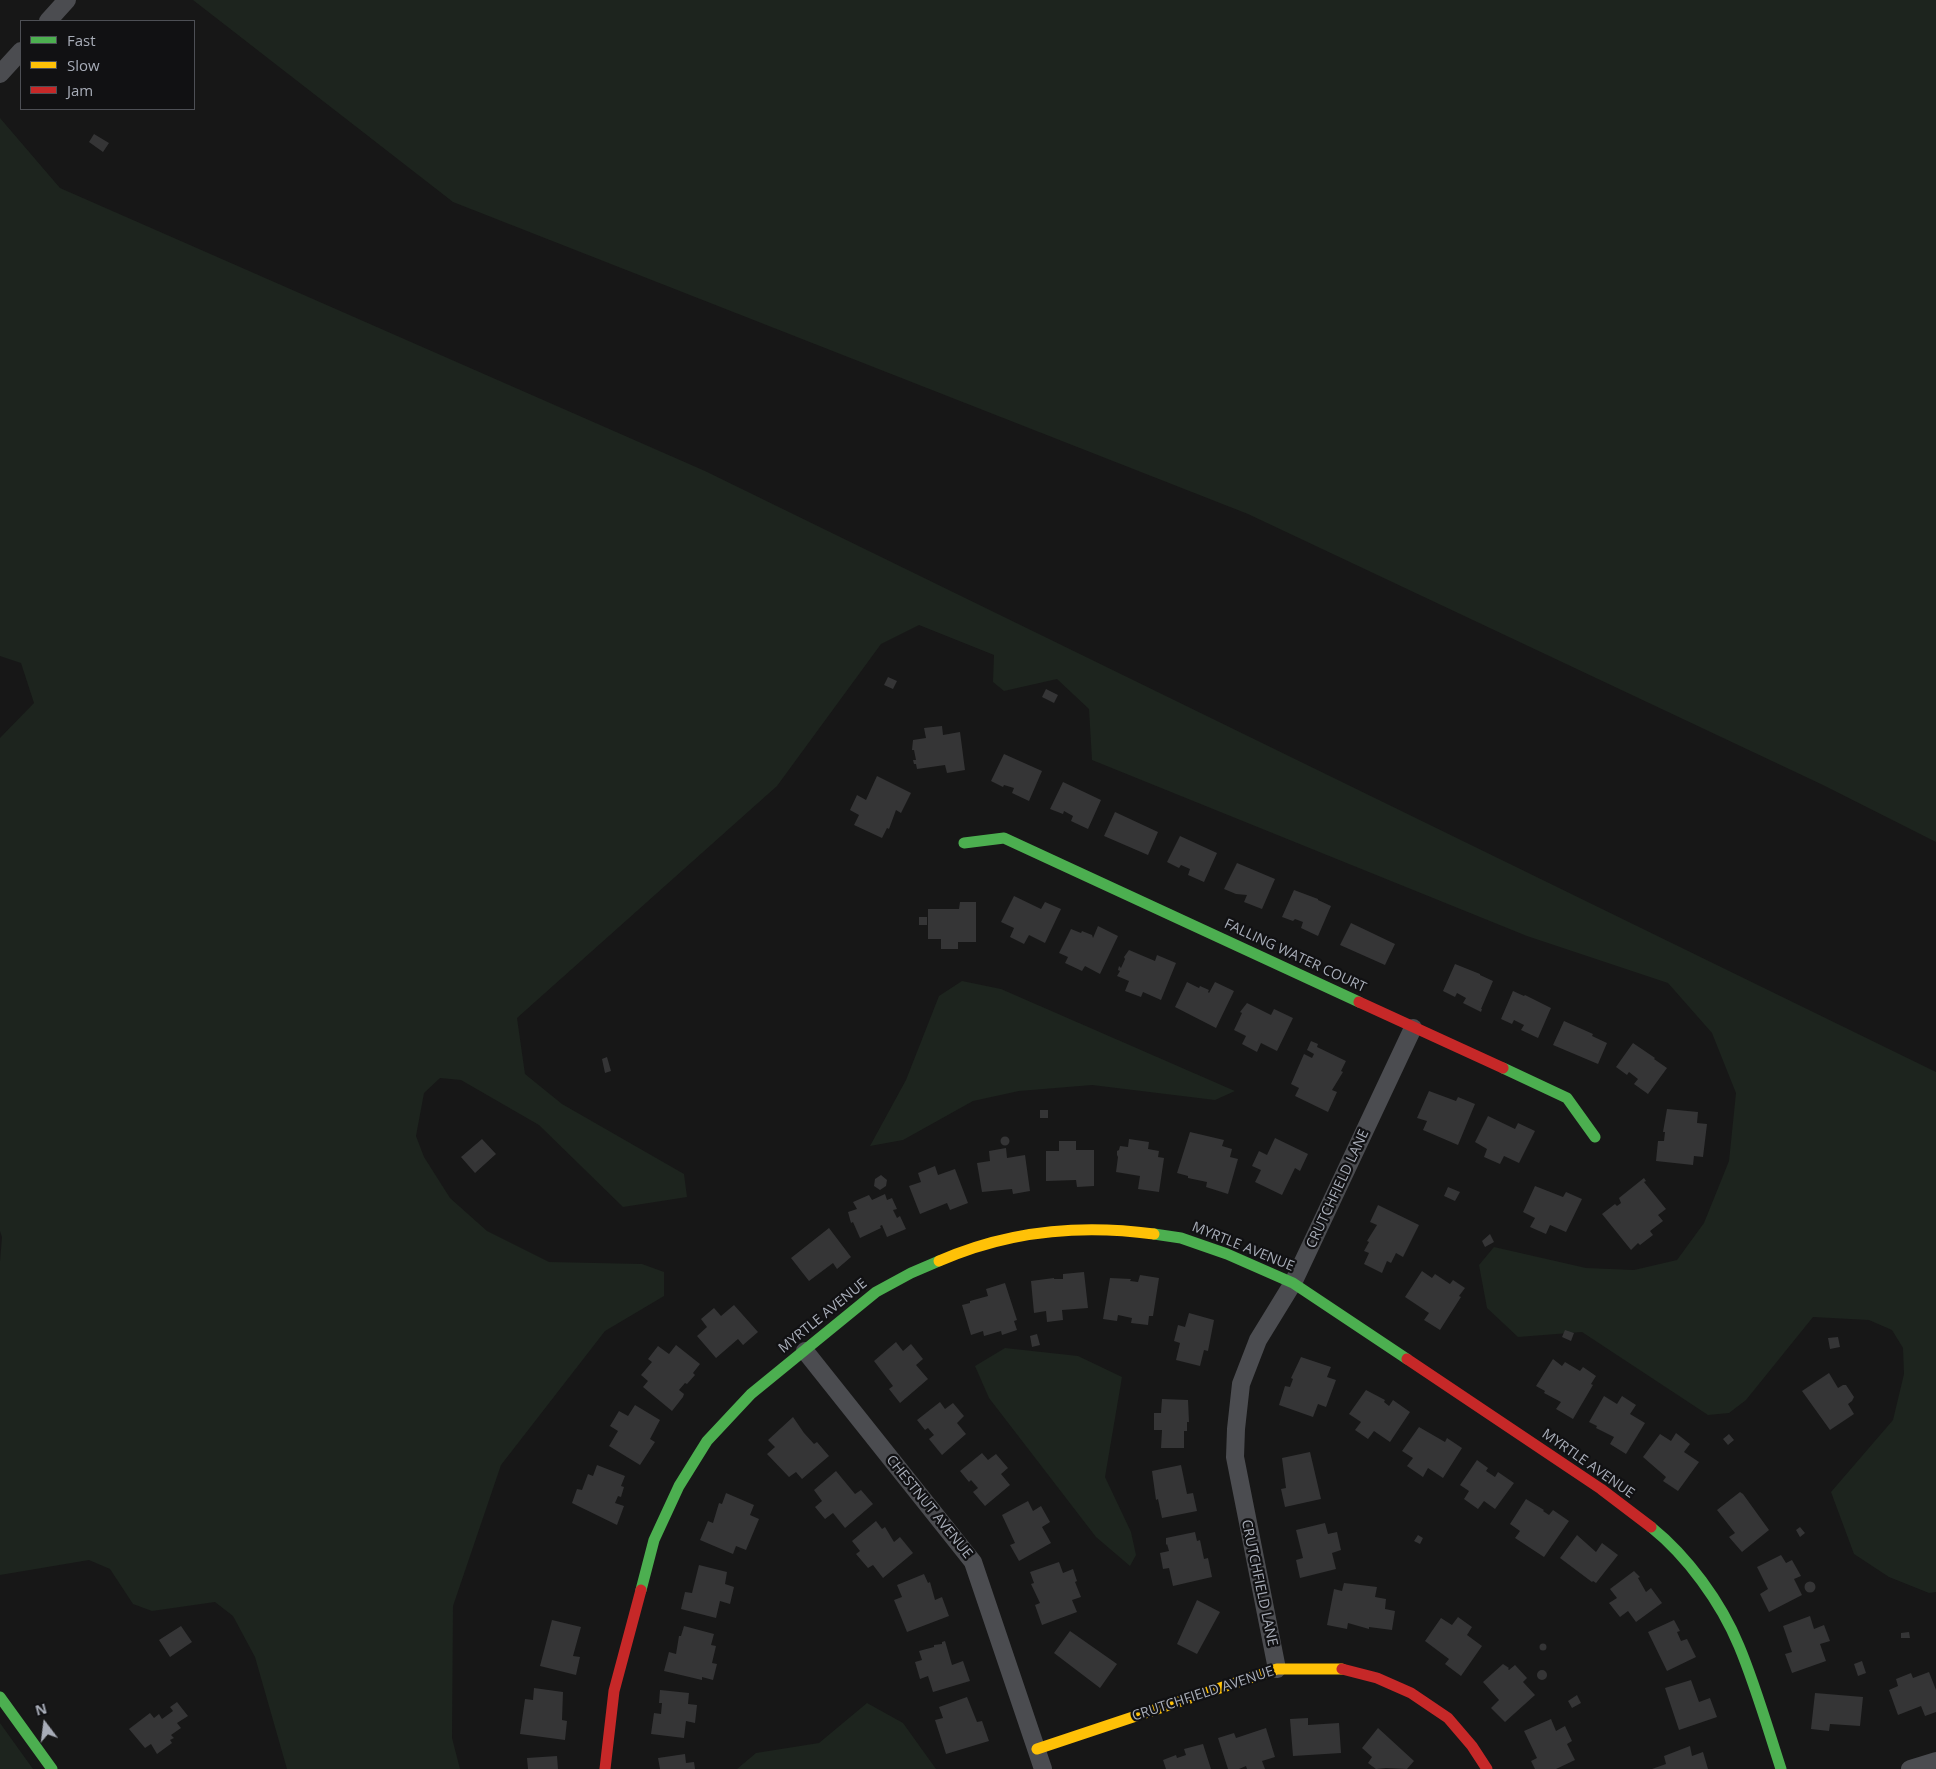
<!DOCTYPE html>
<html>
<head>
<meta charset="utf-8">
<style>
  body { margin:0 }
  #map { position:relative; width:1936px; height:1769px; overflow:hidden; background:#171717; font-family:"Open Sans",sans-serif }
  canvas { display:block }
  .legend { position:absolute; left:20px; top:20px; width:175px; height:90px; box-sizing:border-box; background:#111113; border:1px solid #4d4f55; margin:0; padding:6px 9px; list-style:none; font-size:15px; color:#a8adb8 }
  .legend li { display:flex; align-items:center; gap:10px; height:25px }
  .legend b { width:25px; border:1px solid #4d4f55 }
  .north { position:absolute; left:20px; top:1699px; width:50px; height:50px; -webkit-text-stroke:4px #111113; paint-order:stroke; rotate:345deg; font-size:14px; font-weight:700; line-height:20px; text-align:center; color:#a8adb8 }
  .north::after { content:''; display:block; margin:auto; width:18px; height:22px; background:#a8adb8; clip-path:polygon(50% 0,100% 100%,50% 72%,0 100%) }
</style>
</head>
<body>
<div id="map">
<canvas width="1936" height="1769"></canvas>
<ul class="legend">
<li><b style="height:6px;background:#4caf50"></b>Fast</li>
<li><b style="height:6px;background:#ffc107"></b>Slow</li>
<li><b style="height:6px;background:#c62828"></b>Jam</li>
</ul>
<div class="north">N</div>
</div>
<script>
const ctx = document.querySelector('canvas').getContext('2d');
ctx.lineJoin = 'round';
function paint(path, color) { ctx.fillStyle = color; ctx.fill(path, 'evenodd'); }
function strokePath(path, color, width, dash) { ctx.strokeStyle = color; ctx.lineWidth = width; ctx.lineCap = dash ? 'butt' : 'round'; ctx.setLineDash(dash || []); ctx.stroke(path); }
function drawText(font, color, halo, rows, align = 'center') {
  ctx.font = font + ' "Open Sans",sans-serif'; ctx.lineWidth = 4.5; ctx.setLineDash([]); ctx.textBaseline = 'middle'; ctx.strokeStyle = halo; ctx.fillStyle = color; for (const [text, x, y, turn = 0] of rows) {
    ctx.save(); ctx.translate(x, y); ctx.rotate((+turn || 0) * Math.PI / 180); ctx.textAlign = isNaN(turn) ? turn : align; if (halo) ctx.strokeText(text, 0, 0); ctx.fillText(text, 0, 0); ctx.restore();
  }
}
paint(new Path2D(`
  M193 0H1936V842L1823 785 1248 514 453 202Z
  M0 118 60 188 705 471 1936 1072V1592L1929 1593 1889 1577 1854 1554 1831 1492 1893 1420 1904 1374 1903 1348 1892 1330 1869 1320 1813 1317 1746 1400 1729 1413 1708 1415 1582 1332 1518 1337 1487 1308 1479 1265 1494 1247 1586 1268 1634 1270 1677 1260 1704 1223 1729 1161 1736 1093 1712 1033 1668 983 1527 936 1092 760 1089 709 1057 679 1004 691 993 682 994 655 919 625 881 644 777 786 517 1018 525 1074 562 1104 684 1174 687 1197 623 1207 539 1125 461 1080 440 1078 424 1093 416 1136 424 1157 450 1198 487 1231 549 1262 642 1264 664 1272V1296L605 1331 501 1465 453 1606 452 1738 460 1769H287L255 1657 233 1616 215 1602 152 1611 133 1604 110 1569 89 1560 0 1575V1261L2 1237 0 1231V738L34 703 21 663 0 656Z
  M962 981 1001 989 1235 1091 1215 1100 1092 1085 1019 1091 973 1101 903 1140 870 1146 906 1080 939 996Z
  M1005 1348 1078 1356 1122 1377 1105 1477 1131 1532 1136 1555 1130 1566 1096 1537 989 1398 975 1366Z
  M867 1703 903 1723 936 1769H737L756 1753 819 1743Z
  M0 1723 33 1769H0Z`), '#1d241e');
paint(new Path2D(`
  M94 134 109 143 103 152 89 142Z
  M888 677 897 681 893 689 884 685Z
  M1046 689 1058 695 1054 703 1042 697Z
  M942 726 943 735 960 732 965 770 947 773 945 765 917 769 916 764H914L913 760H916L914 750H912L913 740 926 738 924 728Z
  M1004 754 1042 771 1029 801 1012 793 1014 788 1004 785 1003 787 991 781Z
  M877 776 911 793 901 813 896 810 889 829 887 828 882 838 854 825 859 815 850 810 857 795 866 800Z
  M1063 782 1101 800 1088 829 1071 821 1073 816 1064 811 1063 814 1050 809Z
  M1115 812 1158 832 1148 855 1104 836Z
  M1180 836 1217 853 1204 882 1188 875 1190 869 1181 865 1179 868 1167 862Z
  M1237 863 1275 879 1262 909 1244 902 1247 895 1236 894 1224 889Z
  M1294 890 1318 899V900L1331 906 1318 936 1301 928 1303 922 1295 919 1293 921 1282 917Z
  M1014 896 1041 909 1045 902 1061 909 1045 943 1029 935 1024 944 1010 937 1014 928 1001 922Z
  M960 902H976V942H958V949H941V939H928V909H959Z
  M919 917H927V925H919Z
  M1351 923 1395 944 1385 965 1340 945Z
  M1098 926 1118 936 1100 974 1085 966 1082 971 1065 963 1068 957 1059 953 1071 929 1081 933 1082 931 1092 935 1093 938Z
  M1129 950 1155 961 1157 955 1176 963 1161 1000 1143 992 1141 997 1125 991 1129 981 1117 976 1120 971 1118 970 1119 966 1121 968 1125 959 1124 957Z
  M1455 964 1480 974V975L1493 981 1481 1009H1482L1481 1012 1463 1003 1466 998 1457 993 1455 997 1443 991Z
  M1187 982 1199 988 1200 986 1209 990 1208 992 1209 993 1215 982 1234 991 1216 1028 1175 1007Z
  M1513 991 1524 996 1525 995 1551 1008 1538 1038 1521 1030 1524 1025 1514 1020 1512 1024 1501 1019Z
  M1247 1003 1271 1015 1274 1009 1293 1018 1277 1051 1261 1043 1257 1052 1242 1044 1246 1036 1234 1030 1242 1013 1240 1012Z
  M1564 1021 1593 1034 1592 1036 1607 1043 1598 1064 1553 1045Z
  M1311 1041 1318 1044 1317 1047 1346 1061 1341 1071 1343 1072 1332 1090 1337 1092 1328 1112 1295 1096 1299 1088 1291 1084 1304 1054 1312 1058 1314 1054 1307 1050Z
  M1633 1043 1655 1058 1654 1059 1667 1068 1648 1094 1634 1084 1638 1079 1629 1072 1627 1075 1616 1067Z
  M607 1057 611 1071 605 1073 602 1059Z
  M1429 1091 1456 1101 1458 1097 1475 1104 1458 1145 1423 1130 1427 1121 1417 1118Z
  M1667 1109 1698 1112 1697 1123 1707 1124 1703 1157 1694 1156 1693 1165 1656 1161 1658 1141H1664L1665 1132H1663Z
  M1040 1110H1048V1118H1040Z
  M1488 1116 1515 1129 1518 1123 1535 1131 1519 1163 1504 1156 1500 1164 1484 1157 1487 1149 1475 1142Z
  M1190 1132 1224 1140 1222 1146 1232 1149 1230 1157 1238 1159 1228 1194 1206 1187 1207 1182 1188 1178V1176L1177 1173Z
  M1000.5 1141a4.5 4.5 0 1 1 9 0a4.5 4.5 0 1 1-9 0Z
  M1275 1138 1308 1154 1300 1171 1295 1168 1282 1195 1255 1182 1261 1170 1252 1166 1259 1151 1267 1155Z
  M482 1139 496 1154 475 1173 461 1157Z
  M1129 1139 1149 1142 1148 1149 1159 1151 1158 1157 1164 1158 1159 1192 1138 1189 1140 1176 1116 1172 1118 1157 1117 1155V1151L1119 1150 1120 1146 1128 1147Z
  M1059 1141H1076V1150H1094V1186L1077 1187 1076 1180 1046 1181V1151H1059Z
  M1006 1148 1007 1158 1025 1155 1030 1191 1013 1194 1012 1189 982 1192 977 1163 990 1161 989 1151Z
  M935 1166 938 1175 955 1169 968 1203 950 1210 947 1203 920 1214 909 1186 921 1182 918 1173Z
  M881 1175 887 1180 886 1186 880 1190 874 1186 875 1179Z
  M1644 1178 1646 1181 1644 1182 1666 1209 1658 1215 1663 1221 1650 1231 1653 1235 1640 1245 1638 1243 1631 1250 1602 1214 1615 1204 1617 1206 1621 1203 1619 1198Z
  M1535 1186 1563 1197 1566 1192 1582 1199 1566 1232 1550 1225 1546 1234 1530 1227 1535 1218 1523 1212Z
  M1448 1187 1460 1192 1455 1201 1444 1196Z
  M885 1194 887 1200 892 1198 897 1209 893 1210 897 1218 900 1216 906 1229 887 1237 882 1225 880 1226 881 1228 860 1238 853 1222 851 1223 848 1212 857 1209 853 1202 869 1195 872 1200Z
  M1378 1205 1419 1225 1403 1257 1396 1253 1391 1263 1387 1261 1382 1273 1364 1264 1369 1253 1364 1251 1369 1242 1367 1241 1377 1225 1370 1222Z
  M829 1228 851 1257 837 1269 833 1263 809 1281 791 1258Z
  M1490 1234 1494 1242 1485 1247 1482 1241Z
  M1422 1271 1432 1278 1435 1274 1450 1284 1453 1280 1465 1288 1459 1296 1461 1297 1440 1330 1424 1320 1429 1313 1405 1297Z
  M1084 1272 1088 1308 1062 1310 1063 1320 1047 1322 1046 1311 1034 1313 1031 1281 1054 1278V1279H1063V1274Z
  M1140 1275 1159 1278 1153 1316H1149L1148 1325 1131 1323 1132 1318 1118 1315 1117 1321 1103 1319 1110 1278 1131 1279 1130 1281 1138 1282Z
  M1005 1283 1017 1320 1014 1321 1017 1330 1002 1335 1001 1331 984 1336 983 1331 971 1335 962 1305 970 1303V1301L988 1296 986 1289Z
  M734 1305 758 1332 743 1345 738 1339 716 1358 697 1336 707 1327 701 1319 714 1308 721 1316Z
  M1189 1313 1214 1320 1208 1351 1204 1350 1200 1366 1176 1360 1180 1343 1174 1341 1178 1325 1185 1327Z
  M1565 1330 1574 1333 1571 1341 1562 1337Z
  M1037 1334 1040 1345 1032 1347 1030 1336Z
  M1838 1337 1840 1347 1830 1349 1828 1338Z
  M896 1342 903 1351 911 1344 923 1359 916 1365 928 1379 900 1403 889 1389 893 1386 874 1361Z
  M676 1345 700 1364 693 1373 695 1375 687 1384 685 1383 679 1390 684 1394 683 1397 672 1411 643 1387 648 1381 641 1375 652 1362 648 1359 658 1346 669 1354Z
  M1301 1357 1331 1367 1327 1377 1336 1380 1326 1407 1318 1404 1313 1417 1279 1405 1285 1386 1290 1387 1293 1379 1291 1378Z
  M1553 1359 1562 1366 1565 1362 1580 1371 1583 1367 1596 1376 1591 1384 1593 1385 1573 1419 1556 1409 1561 1402 1544 1393 1545 1391 1536 1386Z
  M1829 1373 1838 1388 1843 1385H1846L1854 1397 1852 1401 1848 1404 1854 1414 1830 1430 1802 1391Z
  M1366 1390 1385 1400 1384 1402 1389 1406 1393 1400 1410 1412 1390 1442 1374 1431 1368 1439 1355 1430 1361 1422 1349 1414Z
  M1604 1396 1617 1404 1622 1396 1636 1405 1630 1414 1645 1423 1626 1454 1610 1444 1614 1437 1596 1428 1597 1426 1589 1422Z
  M1162 1399 1188 1400 1189 1422H1187V1431H1184V1448H1161L1162 1430H1154V1413H1161Z
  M940 1402 945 1409 953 1403 964 1416 957 1423 966 1434 942 1455 929 1439 934 1435 928 1428 925 1430 917 1420Z
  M635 1405 660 1420 650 1439 655 1442 640 1465 609 1446 618 1431 610 1426 619 1411 628 1416Z
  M793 1417 804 1433 814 1444 817 1442 829 1456 802 1479 796 1472 789 1477 767 1454 775 1447 768 1440Z
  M1419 1427 1445 1442 1447 1438 1462 1448 1443 1478 1428 1468 1423 1477 1407 1466 1413 1458 1402 1451Z
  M1676 1433 1690 1444 1684 1452 1699 1462 1678 1491 1663 1481 1666 1477 1643 1457 1660 1434 1671 1441Z
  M1729 1434 1734 1440 1728 1445 1723 1439Z
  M1310 1452 1321 1499 1285 1507 1281 1489 1286 1488 1282 1458Z
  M982 1453 988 1460 996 1454 1008 1468 1001 1474 1010 1485 985 1506 973 1492 978 1488 971 1480 969 1482 960 1471Z
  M1477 1460 1488 1468 1486 1471 1495 1477 1498 1472 1514 1483 1495 1509 1484 1501 1478 1509 1464 1499 1469 1491 1460 1485Z
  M597 1465 625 1476 621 1486 624 1487 621 1497 618 1496 615 1503 624 1506 617 1525 572 1503 577 1489 582 1490 588 1474 593 1476Z
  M1181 1465 1187 1494 1193 1493 1197 1511 1162 1518 1158 1499 1156 1500 1152 1471Z
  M836 1471 855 1494 861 1490 873 1504 845 1528 833 1513 825 1519 815 1507 822 1501 814 1490Z
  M1740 1492 1743 1494 1769 1530 1742 1552 1729 1537 1735 1533 1717 1510Z
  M726 1493 754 1505 750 1515 759 1519 746 1550 736 1546 733 1554 700 1540 708 1521 713 1523 719 1503 722 1504Z
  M1526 1499 1544 1510 1543 1511 1549 1515 1553 1510 1569 1521 1544 1557 1515 1538 1520 1531 1510 1524Z
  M1028 1501 1033 1511 1041 1506 1050 1522 1042 1527 1051 1543 1019 1561 1010 1545 1015 1543 1002 1515Z
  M876 1521 882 1529 885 1527 894 1542 900 1537 913 1553 883 1578 873 1565 868 1568 856 1554 860 1551 852 1541Z
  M1325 1523 1328 1534 1337 1532 1341 1550 1332 1553 1336 1569 1300 1578 1296 1560 1303 1558 1296 1530Z
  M1800 1527 1805 1533 1800 1537 1796 1530Z
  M1195 1532 1197 1541 1200 1540 1204 1559 1208 1558 1212 1577 1173 1586 1169 1568 1163 1569 1160 1553 1169 1551 1167 1544 1166 1545V1538Z
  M1418 1535 1423 1538 1420 1544 1414 1541Z
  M1577 1535 1596 1552 1602 1543 1618 1555 1596 1583 1593 1581 1592 1582 1560 1558Z
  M1781 1555 1786 1563 1792 1560 1801 1576 1794 1579 1802 1595 1769 1612 1760 1594 1768 1589 1757 1567Z
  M1059 1562 1063 1573 1073 1569 1077 1581 1075 1582 1081 1597 1072 1600 1077 1612 1042 1625 1035 1605 1040 1603 1031 1584 1034 1583 1030 1572Z
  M699 1565 727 1572 725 1584 734 1587 730 1604 720 1601 716 1618 681 1609 685 1592 692 1593Z
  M1634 1571 1640 1577 1638 1578 1646 1592 1651 1588 1662 1603 1636 1622 1628 1611 1620 1617 1609 1603 1617 1598 1610 1589Z
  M924 1574 928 1583 930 1582 935 1600 942 1597 949 1616 907 1632 894 1600 902 1597 897 1585Z
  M1804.5 1587a5.5 5.5 0 1 1 11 0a5.5 5.5 0 1 1-11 0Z
  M1344 1583 1377 1587 1375 1597 1386 1599 1385 1609 1395 1611 1392 1630 1369 1627V1629L1348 1623 1347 1629 1327 1625 1334 1589 1342 1591Z
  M1197 1600 1220 1612 1197 1654 1177 1644Z
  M1810 1616 1814 1629 1824 1625 1830 1641 1820 1644 1826 1661 1792 1673 1785 1654 1792 1652 1783 1626Z
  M1458 1617 1472 1627 1467 1635 1482 1646 1461 1676 1445 1664 1449 1659 1425 1641 1441 1618 1452 1625Z
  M552 1620 581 1627 573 1656 580 1657 576 1675 540 1666Z
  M1674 1620 1680 1631 1677 1632 1681 1641 1687 1639 1696 1657 1667 1671 1648 1632Z
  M181 1626 192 1642 170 1657 159 1640Z
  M684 1626 714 1634 711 1645 716 1646 712 1663 717 1664 713 1680 702 1677V1680L664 1671 669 1652 676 1654 679 1636H681Z
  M1070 1631 1117 1664 1100 1688 1054 1653Z
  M1909 1632 1910 1638H1901V1633Z
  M945 1641 952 1665 963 1661 970 1681 933 1692 928 1676 920 1679 915 1662 922 1660 919 1651 934 1647V1645L942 1644V1642Z
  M1539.5 1647a3.5 3.5 0 1 1 7 0a3.5 3.5 0 1 1-7 0Z
  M1862 1661 1866 1673 1858 1676 1854 1664Z
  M1503 1664 1509 1668 1508 1669 1509 1670 1515 1665 1527 1678 1523 1682 1535 1695 1505 1722 1491 1708 1499 1700 1483 1682Z
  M1537 1675a5 5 0 1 1 10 0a5 5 0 1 1-10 0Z
  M1929 1672 1936 1690V1712L1925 1716 1921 1706 1898 1715 1889 1690 1898 1686 1896 1679 1911 1673 1913 1678Z
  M1691 1680 1699 1702 1710 1698 1717 1717 1679 1730 1665 1688Z
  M534 1688 563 1692 562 1720 567 1721 565 1740 520 1734 525 1699 533 1700Z
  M660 1690 689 1693 688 1704 697 1705 695 1723 686 1721 684 1738 651 1734 654 1713 661 1714 662 1703H659Z
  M1815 1693 1863 1697 1860 1726 1830 1724 1829 1731 1811 1729Z
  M1577 1695 1581 1703 1572 1708 1568 1701Z
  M967 1697 977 1722 982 1721 989 1741 946 1754 935 1720 943 1718 939 1707Z
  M177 1702 188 1716 177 1723 181 1728 171 1735 174 1738 170 1740 172 1743 157 1754 151 1744 145 1748 129 1729 150 1713 154 1718 159 1714 162 1719 173 1711 170 1707Z
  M1308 1718V1725L1339 1723 1341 1753 1293 1756 1290 1719Z
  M1551 1719 1556 1731 1565 1726 1572 1741 1567 1744 1575 1760 1556 1769H1535L1531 1761 1537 1758 1524 1731Z
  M1266 1728 1275 1757 1262 1761 1265 1769H1247L1246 1766 1239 1769H1228L1218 1738 1234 1733 1236 1738Z
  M1378 1728 1414 1761 1407 1769 1386 1768 1376 1769 1368 1763 1372 1757 1362 1748Z
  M1203 1744 1211 1769H1166L1163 1760 1176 1755 1177 1758 1186 1755 1184 1749Z
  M1690 1746 1692 1756 1703 1752 1708 1769H1652L1666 1764 1664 1756Z
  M685 1754 686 1763 694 1762 695 1769H660L658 1758Z
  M557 1756 558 1769H528L527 1758Z`), '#353536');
strokePath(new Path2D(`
  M48 21 67 0
  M0 74 21 51
  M805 1351 973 1562 1043 1769
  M1277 1669 1235 1457 1236 1429 1241 1384 1258 1340 1293 1283 1413 1028
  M1910 1769 1936 1761`), '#4b4c50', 18);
strokePath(new Path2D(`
  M964 843 1004 838 1359 1002
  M1503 1068 1567 1098 1595 1137
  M1154 1234 1181 1238 1227 1254 1293 1283 1407 1359
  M1651 1527C1687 1556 1721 1602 1739 1646 1755 1684 1768 1729 1781 1769
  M641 1590 654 1540 679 1486 707 1441 751 1394 876 1292 911 1273 939 1261
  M0 1697 52 1769`), '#4caf50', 11);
strokePath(new Path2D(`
  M939 1261C1007 1231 1081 1224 1154 1234
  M1037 1749 1277 1669H1342`), '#ffc107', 11);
strokePath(new Path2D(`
  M1359 1002 1503 1068
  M1407 1359 1601 1489 1651 1527
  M1342 1669 1377 1678 1411 1693 1448 1718 1472 1746 1487 1769
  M605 1769 614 1691 641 1590`), '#c62828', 11);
drawText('14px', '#a8adb8', '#111113', [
  ["FALLING WATER COURT",1295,956,25],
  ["CRUTCHFIELD LANE",1338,1189,-65],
  ["MYRTLE AVENUE",1243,1247,22],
  ["MYRTLE AVENUE",823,1316,-39],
  ["MYRTLE AVENUE",1588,1464,35],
  ["CHESTNUT AVENUE",929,1507,51],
  ["CRUTCHFIELD LANE",1259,1583,78],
  ["CRUTCHFIELD AVENUE",1203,1694,-18]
]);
</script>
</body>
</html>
